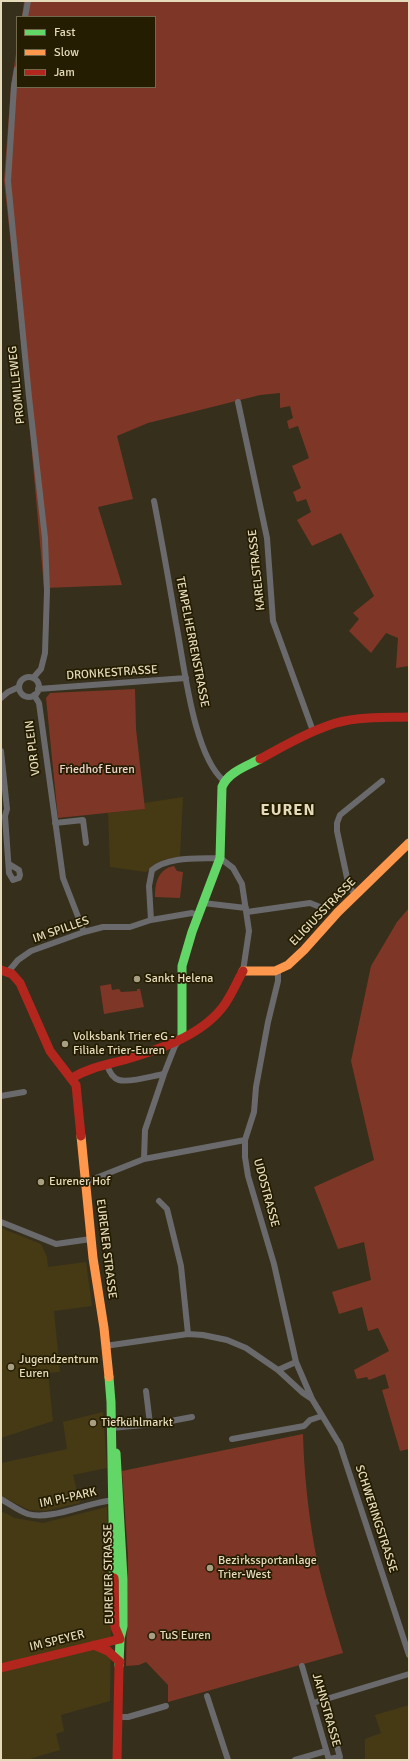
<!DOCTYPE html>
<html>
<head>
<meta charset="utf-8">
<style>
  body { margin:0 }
  #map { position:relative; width:410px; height:1761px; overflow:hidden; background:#362f1c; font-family:Signika,sans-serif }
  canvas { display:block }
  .frame { position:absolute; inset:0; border:2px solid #e5dbba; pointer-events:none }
  .legend { position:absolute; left:16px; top:16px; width:140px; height:72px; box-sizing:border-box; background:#251d02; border:1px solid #72694c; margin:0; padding:5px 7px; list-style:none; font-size:12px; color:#e5dbba }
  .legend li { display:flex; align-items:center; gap:8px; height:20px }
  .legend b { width:20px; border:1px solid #72694c }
</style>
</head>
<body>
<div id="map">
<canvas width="410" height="1761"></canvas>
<div class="frame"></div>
<ul class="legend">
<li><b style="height:5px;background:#63d668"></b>Fast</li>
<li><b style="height:5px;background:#ff974d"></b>Slow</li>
<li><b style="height:5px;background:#b3261e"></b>Jam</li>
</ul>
</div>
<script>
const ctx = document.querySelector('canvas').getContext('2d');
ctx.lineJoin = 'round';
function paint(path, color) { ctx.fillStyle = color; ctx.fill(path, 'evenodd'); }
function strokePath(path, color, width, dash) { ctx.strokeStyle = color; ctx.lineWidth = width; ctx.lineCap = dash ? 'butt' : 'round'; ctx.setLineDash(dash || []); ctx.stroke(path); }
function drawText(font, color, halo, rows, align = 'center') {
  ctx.font = font + ' Signika,sans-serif'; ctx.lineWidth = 3.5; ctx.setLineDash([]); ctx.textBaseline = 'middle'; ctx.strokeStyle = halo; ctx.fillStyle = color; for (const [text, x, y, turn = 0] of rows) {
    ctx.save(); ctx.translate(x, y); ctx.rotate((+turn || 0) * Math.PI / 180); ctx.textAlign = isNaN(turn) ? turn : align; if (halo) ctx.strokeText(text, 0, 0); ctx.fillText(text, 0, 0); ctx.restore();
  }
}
paint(new Path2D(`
  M183 797 180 857 163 860 146 872 110 867 108 813 145 809 144 803Z
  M1 1228 41 1244 47 1257 48 1267 86 1262 92 1306 54 1311 60 1372 48 1373 53 1421 1 1438Z
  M103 1412 107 1468 73 1475 80 1503 45 1511 29 1510 1 1496V1463L67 1449 63 1422Z
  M107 1507 111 1630 110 1701 61 1715 64 1731 56 1734 60 1750 26 1760H1V1511L15 1518 43 1523Z
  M409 1705V1760H365V1739L381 1733 375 1715Z`), '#463a15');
paint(new Path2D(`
  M24 1H409V666L396 668 398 638 386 633 371 653 349 631 359 619 353 613 374 596 341 533 312 546 297 520 311 512 306 499 297 502 293 492 301 488 292 466 309 458 298 426 289 429 287 421 293 418 290 406 280 408V393L260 395 148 423 117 436 133 499 98 507 122 585 44 588 27 398 4 180 11 86 17 47V87H155V17H22Z
  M135 689 136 729 145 809 58 818 46 698 50 693Z
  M174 866 177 871 183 872 180 898 155 897C155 883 158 869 174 866Z
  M409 908V1449L400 1451 382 1390 389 1388 385 1374 369 1380 367 1377 357 1379 354 1370 389 1351 378 1328 368 1331 362 1307 339 1314 332 1292 371 1280 364 1242 338 1249 314 1187 374 1160 351 1061 371 966 397 922Z
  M111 984 112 990 119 989 121 992 137 991V989H140L144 1007 104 1014 100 986Z
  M303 1434C304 1473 308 1511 315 1550 322 1585 333 1619 343 1653L168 1702V1685L146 1662 139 1665 126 1666 128 1556 122 1471Z`), '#7e3726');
strokePath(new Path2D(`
  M25 17 28 1
  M17 69 14 86 8 181 29 397 45 538 47 591 45 653 41 669 33 678
  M238 402 267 538 273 621 313 731
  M154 501C162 542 169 582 176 623 184 663 193 755 224 781
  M19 687a10 10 0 1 1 20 0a10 10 0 1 1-20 0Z
  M38 689 186 678
  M34 695 39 703 63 878 84 932
  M1 698 8 692 19 687
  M1 751 7 809 5 816 9 873 13 880 19 878 20 875 19 870 9 864
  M55 823 83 820 86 843
  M356 895 349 887 337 831V823L340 815 382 781
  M203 903 246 908
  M247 912 310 903 320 907
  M151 920 149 886 152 870C169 856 198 859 220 858L233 868 242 884 249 931 243 971
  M278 970V981L268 1022 256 1087 254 1112 245 1140V1157L248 1176 274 1264 296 1362 312 1399 340 1445 409 1655
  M8 972 18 960 31 951 84 932 103 927H130L151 920 192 913 198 915
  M107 1065C109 1071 112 1078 119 1080 130 1083 152 1076 164 1074
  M1 1096 24 1092
  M144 1159 145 1130 164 1074 175 1046 179 1041
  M86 1182 144 1159 245 1140
  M159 1201 167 1209 181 1266 188 1334
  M1 1222 56 1244 91 1239
  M105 1346 188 1334 203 1335 227 1340 246 1348 278 1370 296 1362
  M278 1370 303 1393 312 1399
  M146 1391 150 1424
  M111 1428 155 1424 192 1417
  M232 1439 304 1426 310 1420 322 1416
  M1 1499C10 1504 19 1511 28 1514 51 1521 90 1501 116 1500
  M302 1666 329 1760
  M207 1696 228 1760
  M324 1700 340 1757 329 1759
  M313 1703 409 1674
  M119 1717H128L166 1706
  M295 1760 326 1751`), '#6a6a6c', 6);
strokePath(new Path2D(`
  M182 1038V966L192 932 220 858 222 787C228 772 247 766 260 759
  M109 1377 111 1402 114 1578
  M116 1453 123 1579V1626L120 1639 119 1666`), '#63d668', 9);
strokePath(new Path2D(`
  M243 971H275L288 965 304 950 338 912 409 843
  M81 1136 93 1258 104 1328 109 1377`), '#ff974d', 9);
strokePath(new Path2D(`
  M260 759C282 747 304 734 327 726 353 716 382 718 409 717
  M1 970 12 974 20 983 50 1051 76 1085 81 1136
  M72 1078C88 1068 106 1065 124 1060 157 1050 199 1037 222 1008 231 997 236 983 243 971
  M114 1578 115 1627 120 1639
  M94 1645 108 1651 120 1662
  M1 1668 120 1639
  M117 1760 119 1666`), '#b3261e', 9);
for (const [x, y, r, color] of [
  [137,979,4,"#a89f83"],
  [65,1044,4,"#a89f83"],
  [41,1182,4,"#a89f83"],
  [11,1367,4,"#a89f83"],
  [93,1423,4,"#a89f83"],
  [210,1568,4,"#a89f83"],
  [152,1636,4,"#a89f83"]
]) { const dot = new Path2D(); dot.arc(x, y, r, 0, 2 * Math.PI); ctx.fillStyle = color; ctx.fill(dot); strokePath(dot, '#251d02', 1.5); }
drawText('12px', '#e5dbba', '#251d02', [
  ["PROMILLEWEG",17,385,-96],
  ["KARELSTRASSE",257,570,-96],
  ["TEMPELHERRENSTRASSE",192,642,79],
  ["DRONKESTRASSE",112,673,-4],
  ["VOR PLEIN",33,748,-97],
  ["ELIGIUSSTRASSE",323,912,-46],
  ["IM SPILLES",61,930,-19],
  ["UDOSTRASSE",266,1193,75],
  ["EURENER STRASSE",106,1249,83],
  ["IM PI-PARK",68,1498,-12],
  ["SCHWERINGSTRASSE",376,1519,72],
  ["EURENER STRASSE",109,1574,-91],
  ["IM SPEYER",57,1641,-14],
  ["JAHNSTRASSE",326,1710,74]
]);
drawText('12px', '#efd3cc', '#251d02', [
  ["Friedhof Euren",97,770]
]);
drawText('12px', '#e5dbba', '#251d02', [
  ["Sankt Helena",145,979],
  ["Volksbank Trier eG -",73,1037],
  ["Filiale Trier-Euren",73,1051],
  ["Eurener Hof",49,1182],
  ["Jugendzentrum",19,1360],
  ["Euren",19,1374],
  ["Tiefkühlmarkt",101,1423],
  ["Bezirkssportanlage",218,1561],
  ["Trier-West",218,1575],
  ["TuS Euren",160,1636]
], 'left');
ctx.letterSpacing = '1px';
drawText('bold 16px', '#e5dbba', '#251d02', [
  ["EUREN",288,811]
]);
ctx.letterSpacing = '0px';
</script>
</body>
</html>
